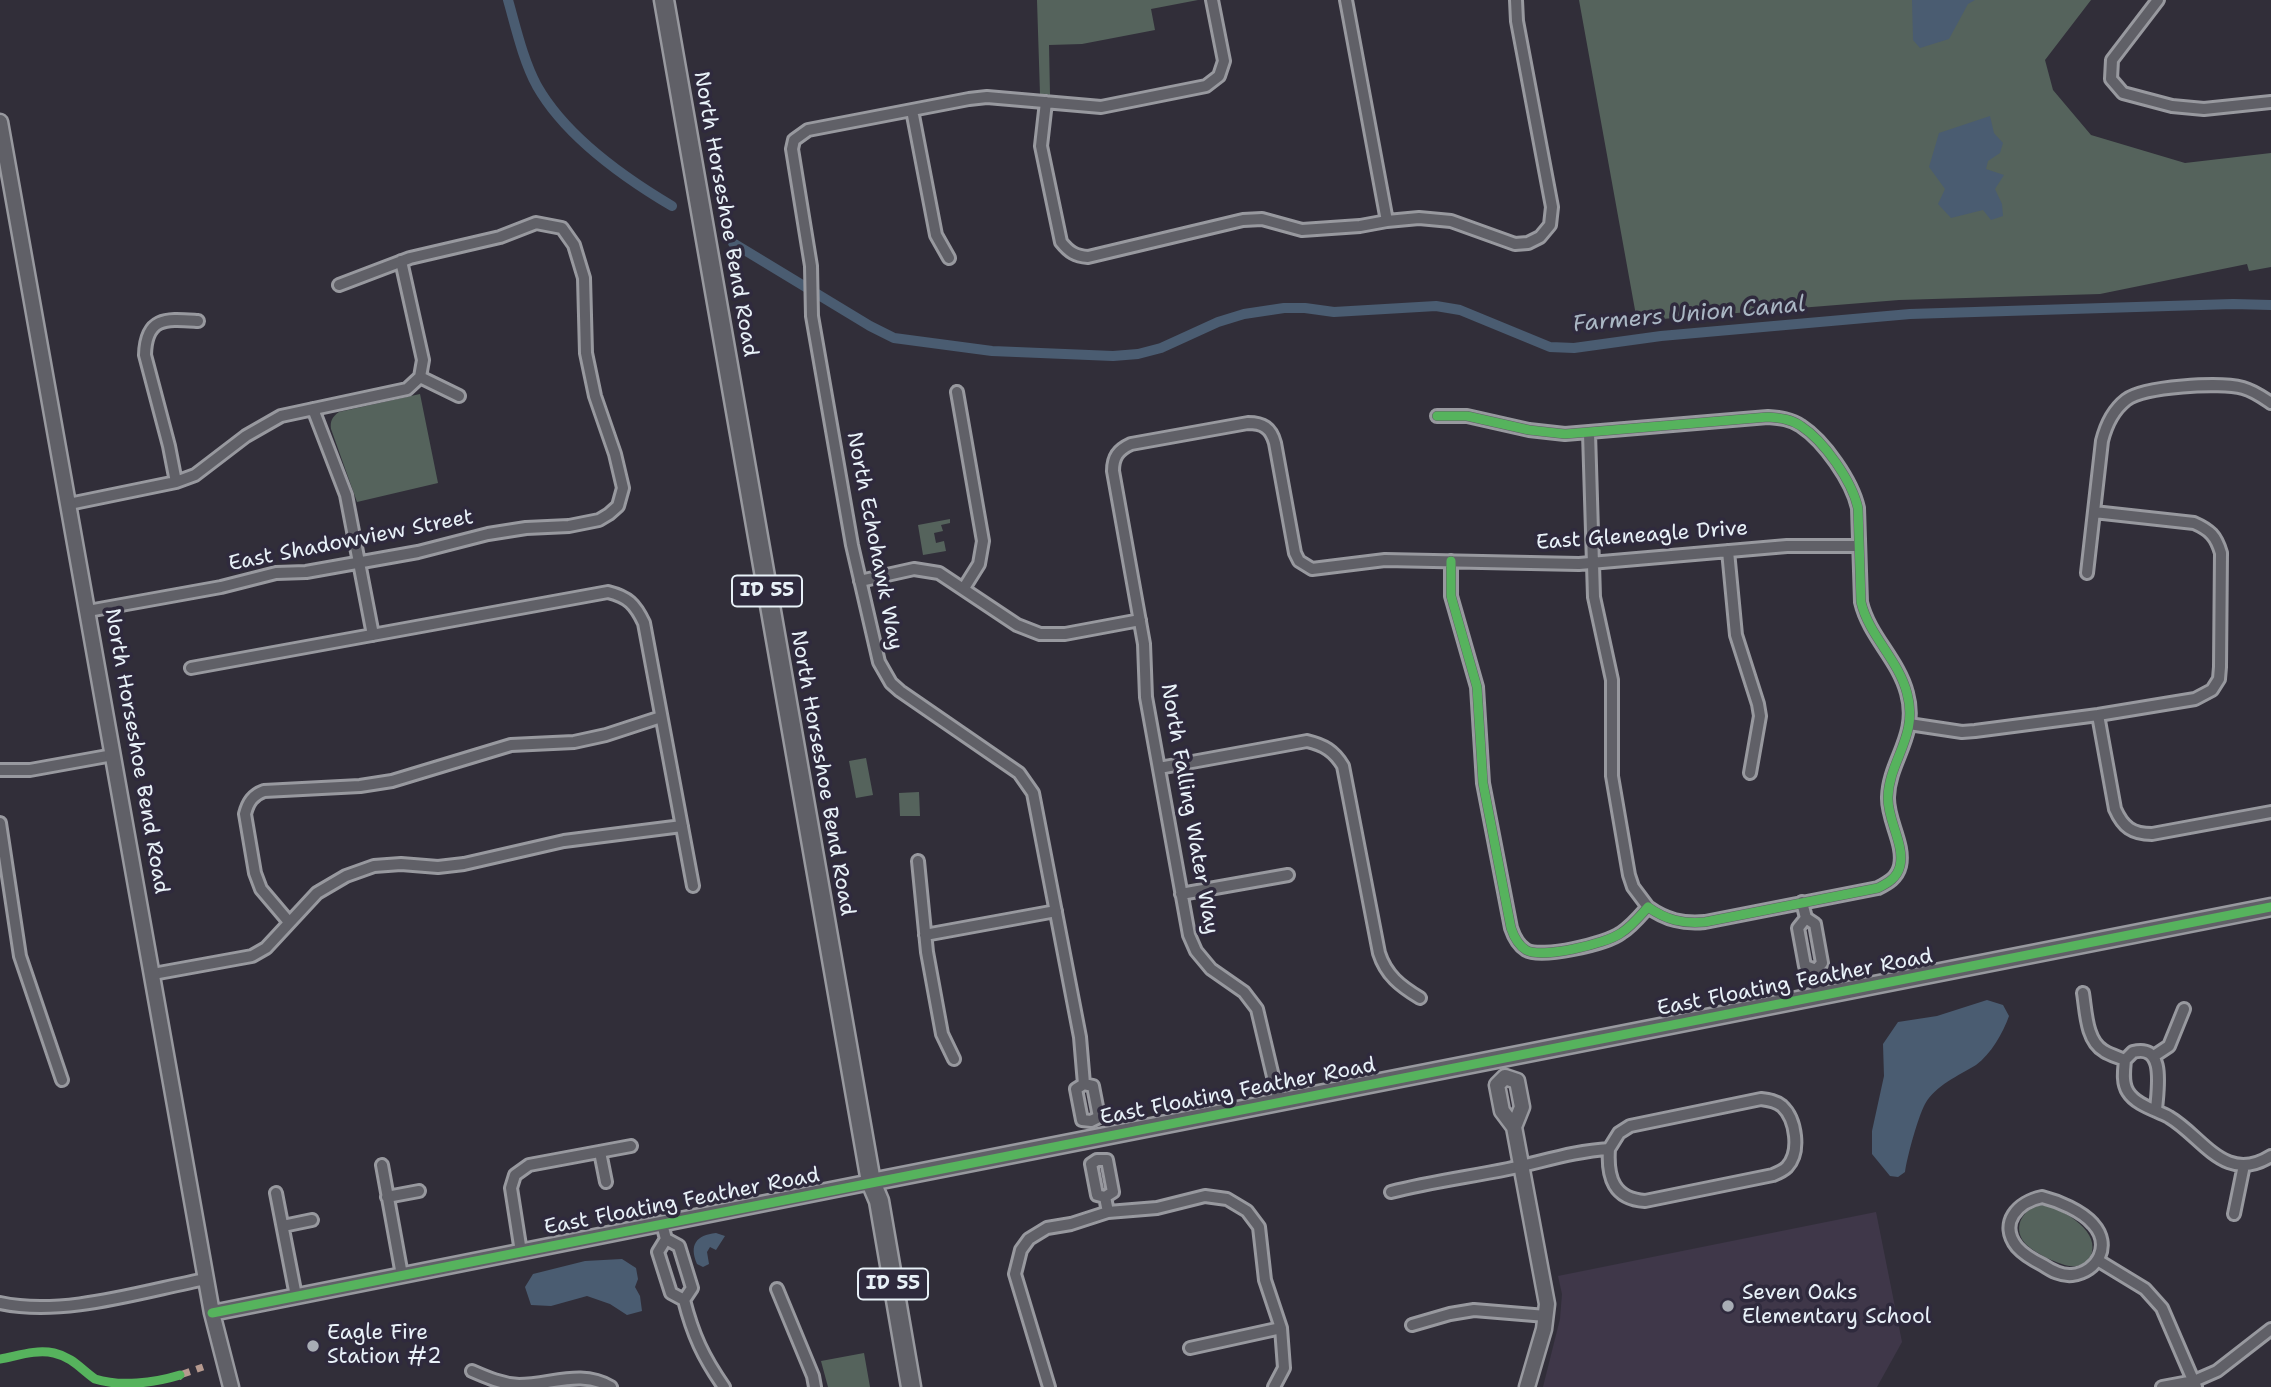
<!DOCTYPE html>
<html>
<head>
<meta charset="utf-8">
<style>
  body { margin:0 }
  canvas { display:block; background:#312e39 }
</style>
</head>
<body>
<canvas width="2271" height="1387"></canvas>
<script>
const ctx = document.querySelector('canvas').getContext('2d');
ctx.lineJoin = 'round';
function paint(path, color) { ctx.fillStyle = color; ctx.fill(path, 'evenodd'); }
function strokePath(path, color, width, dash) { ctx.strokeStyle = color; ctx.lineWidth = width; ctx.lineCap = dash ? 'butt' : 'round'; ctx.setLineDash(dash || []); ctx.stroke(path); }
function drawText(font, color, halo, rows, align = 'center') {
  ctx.font = font + ' "Shantell Sans",sans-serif'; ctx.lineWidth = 7; ctx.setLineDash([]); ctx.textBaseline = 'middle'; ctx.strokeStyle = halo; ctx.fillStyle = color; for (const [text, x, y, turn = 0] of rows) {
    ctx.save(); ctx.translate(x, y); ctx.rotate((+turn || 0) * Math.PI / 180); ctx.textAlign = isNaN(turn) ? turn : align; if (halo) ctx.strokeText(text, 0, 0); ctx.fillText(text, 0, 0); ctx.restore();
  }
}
paint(new Path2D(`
  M1876 1212 1902 1342 1877 1387H1543L1560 1319 1562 1294 1558 1276Z`), '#3f3749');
paint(new Path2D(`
  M1037 0H1198L1151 9 1155 30 1082 44 1049 45 1050 95 1040 94Z
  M1579 0H2091L2045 60 2053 90 2091 135 2185 163 2271 153V267L2249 271 2247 264 2100 294 1899 300 1637 321Z
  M420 394 438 483 357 502 331 429C330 421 332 417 339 412Z
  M950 519V523L941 525 943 531 934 533 936 543 944 541 946 551 923 555 918 525Z
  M866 758 873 795 856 798 849 761Z
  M919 792 920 816H900L899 793Z
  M2041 1205C2060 1207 2098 1229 2092 1252 2090 1259 2085 1264 2077 1266 2065 1269 2032 1252 2024 1242 2012 1226 2024 1208 2041 1205Z
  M864 1353 870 1387H828L821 1361Z`), '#55635c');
paint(new Path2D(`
  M1912 0H1975L1968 4 1949 39 1920 48 1913 40Z
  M1990 116 1994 133 2003 143 2000 153 1988 161 1986 169 2004 175 1995 189 2002 204 2003 216 1991 220 1983 210 1951 218 1938 204 1945 189 1929 167 1939 133Z
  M1987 1000 2003 1005 2009 1016C2003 1033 1991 1054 1976 1065 1958 1076 1936 1085 1925 1104 1918 1117 1907 1157 1905 1172L1898 1177 1890 1176 1872 1154V1131L1884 1076 1883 1044 1898 1022 1937 1016Z
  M716 1233 725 1236 716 1250 710 1247 707 1252 709 1264 703 1267 697 1264C689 1245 696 1235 716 1233Z
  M622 1259 636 1268 638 1279 635 1287 640 1296 642 1311 627 1315 610 1304 587 1296 551 1306 531 1305 525 1287 533 1274 585 1261Z`), '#4a5c71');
strokePath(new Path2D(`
  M508 0C516 28 523 60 537 86 566 137 623 177 672 206
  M733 243 870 326 894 338 992 351 1113 356 1138 354 1161 348 1218 322 1244 314 1284 308H1305L1334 312 1436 306 1460 310 1550 347 1574 348 1661 336 1910 314 2233 304 2271 305`), '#4a5c71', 10);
const minor = new Path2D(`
  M1346 0 1387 221
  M2158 0 2112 60 2111 79 2123 93 2172 106 2204 109 2271 102
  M1046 102 1041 146 1061 242C1069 252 1075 256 1088 257L1243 220 1262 219 1302 230 1360 226 1387 221 1419 218 1451 221 1515 244 1528 243 1540 237 1550 225 1552 207 1517 21 1516 0
  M912 110 936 235 949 258
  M401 261 423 360 420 377
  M957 392 983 541 979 564 964 588
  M313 409 346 495 373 635
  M1437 416H1467L1529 430 1565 434 1768 417C1780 418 1791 419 1801 426 1824 441 1852 481 1858 508L1861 602C1869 636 1898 659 1907 693 1919 736 1889 760 1888 797 1887 820 1905 844 1900 866 1897 878 1888 883 1878 888L1705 922C1683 924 1666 920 1648 907 1640 916 1631 927 1621 933 1606 944 1541 959 1526 950 1518 945 1514 937 1511 928L1483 783 1477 687 1451 596V561
  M1589 433 1594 597 1612 680V776L1629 875 1633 887 1648 907
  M176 482 169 446 145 355C146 316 167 319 198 321
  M69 504 176 482 195 475 246 436 281 416 407 389 420 377 459 396
  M1728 551 1736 635 1758 704 1760 716 1750 773
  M2087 573 2102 441C2106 425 2112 411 2126 400 2144 386 2220 382 2243 388 2254 391 2262 397 2271 403
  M860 581 914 569 939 573 1017 625 1040 634H1065L1140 620
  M88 611 221 587 276 573 306 572 418 552 488 534 526 528 569 526 599 520 609 514 618 506 623 488 615 454 595 396 586 353 584 278 574 245 562 228 536 223 500 237 410 258 339 285
  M191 668 608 592C628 597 635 604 644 623L693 886
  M2098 715 2115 809C2123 827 2132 834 2152 834L2271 812
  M1909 724 1962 732 1975 731 2098 715 2195 699 2212 690 2219 679 2220 667 2221 553C2216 536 2210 530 2194 523L2094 512
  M1159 768 1307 741C1324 745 1334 751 1343 766L1379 953C1386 975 1400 986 1420 998
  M0 770H30L113 755
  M0 823 20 956 62 1080
  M918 861 927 952 942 1034 954 1059
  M1181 894 1288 875
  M1802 902 1806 918 1815 924 1822 963 1816 970 1805 966 1798 928 1806 918
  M289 922 261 889 255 873 245 814C248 802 253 795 264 791L360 786 392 781 511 745 574 742 606 735 661 717
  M925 935 1056 911
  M1816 970 1821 996
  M153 974 252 956 266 948 317 893 346 876 374 866 401 864 438 867 464 864 564 841 682 826
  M2083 993C2086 1011 2086 1041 2104 1051 2110 1055 2118 1057 2125 1060
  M2154 1056 2169 1046 2184 1009
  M1084 1084 1080 1037 1033 793 1019 773 900 691 891 683 879 662 852 545 812 316 811 266 792 149 794 140 808 130 969 99 987 97 1101 107 1206 86 1219 76 1224 61 1212 0
  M1084 1084 1093 1086 1099 1117 1091 1121 1082 1120 1076 1089Z
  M1279 1102 1257 1009 1244 992 1211 969 1196 951 1189 935 1146 697 1144 644 1113 471C1113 457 1118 450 1131 444L1248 423C1263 423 1271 428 1275 443L1295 553 1299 561 1312 569 1385 560 1579 564 1787 546H1858
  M2156 1111C2157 1091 2167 1043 2133 1052L2125 1060C2124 1070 2122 1083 2128 1092 2136 1105 2156 1110 2169 1117 2203 1137 2225 1185 2271 1156
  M600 1152 606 1182
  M1097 1160H1107L1113 1192 1105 1197 1097 1195 1091 1164Z
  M382 1165 402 1275
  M1391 1192C1430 1182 1469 1177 1508 1169 1542 1162 1574 1151 1609 1149L1619 1133 1630 1126 1761 1099C1769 1100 1776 1101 1782 1106 1796 1119 1801 1152 1787 1167 1783 1171 1778 1173 1773 1175L1645 1201C1614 1199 1607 1178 1609 1149
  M276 1193 296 1296
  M387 1197 419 1191
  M2042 1197C2058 1201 2082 1211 2093 1224 2112 1245 2098 1272 2072 1275 2061 1276 2052 1271 2043 1265 2033 1260 2024 1255 2017 1247 1998 1223 2018 1202 2042 1197Z
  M1108 1212 1157 1208 1205 1196 1227 1199 1247 1211 1259 1227 1265 1280 1281 1328 1284 1368 1274 1387
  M2234 1214 2244 1165
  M662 1224 666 1239 658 1252 671 1293 684 1300 692 1288 679 1246 666 1239
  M283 1226 312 1220
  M521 1252 511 1188 515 1175 529 1165 631 1146
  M2099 1261 2145 1289 2162 1308 2196 1387
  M777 1289 813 1376 815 1387
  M684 1300C693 1335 703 1357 724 1387
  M0 1303C64 1317 143 1291 206 1279
  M1412 1325 1450 1314 1474 1310 1546 1316
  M1190 1348 1281 1328
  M472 1371C488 1378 502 1384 519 1385 551 1385 581 1369 611 1387
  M1049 1387 1015 1274 1021 1250 1029 1239 1047 1228 1071 1224 1108 1212 1105 1197
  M2162 1387 2194 1381 2217 1371 2271 1329`);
const tertiary = new Path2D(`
  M0 122 212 1313 231 1387
  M1505 1077 1517 1081 1522 1107 1514 1127 1502 1111 1497 1085Z
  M1514 1127 1547 1304 1544 1329 1527 1387
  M212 1313 871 1182`);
const secondary = new Path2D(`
  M871 1182 2271 907`);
const trunk = new Path2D(`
  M664 0 871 1182 879 1201 911 1387`);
strokePath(minor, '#98999f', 16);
strokePath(tertiary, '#98999f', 19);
strokePath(secondary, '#98999f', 21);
strokePath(trunk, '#98999f', 23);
strokePath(minor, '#606067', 10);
strokePath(tertiary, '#606067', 14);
strokePath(secondary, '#606067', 16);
strokePath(trunk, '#606067', 18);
strokePath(new Path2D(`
  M178 1378 180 1375 203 1367`), '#b69a8f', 7, [14, 7]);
strokePath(new Path2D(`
  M1437 416H1467L1529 430 1565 434 1768 417C1780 418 1791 419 1801 426 1824 441 1852 481 1858 508L1861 602C1869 636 1898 659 1907 693 1919 736 1889 760 1888 797 1887 820 1905 844 1900 866 1897 878 1888 883 1878 888L1705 922C1683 924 1666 920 1648 907 1640 916 1631 927 1621 933 1606 944 1541 959 1526 950 1518 945 1514 937 1511 928L1483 783 1477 687 1451 596V561
  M212 1313 2271 907
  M0 1359C17 1356 36 1349 54 1353 72 1357 81 1369 95 1379 120 1387 154 1383 180 1375`), '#56b35d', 9);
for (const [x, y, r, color] of [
  [1728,1306,7,"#a8adb5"],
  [313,1346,7,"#a8adb5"]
]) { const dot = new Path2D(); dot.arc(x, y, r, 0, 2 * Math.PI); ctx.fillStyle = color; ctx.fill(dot); strokePath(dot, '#2f2a3d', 2.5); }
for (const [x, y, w] of [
  [767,591,70],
  [893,1284,70]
]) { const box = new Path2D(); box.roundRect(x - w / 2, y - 15.5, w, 31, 5); ctx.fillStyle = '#2f2a3d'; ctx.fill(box); strokePath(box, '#e8f1f8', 2); }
drawText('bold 19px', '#e8f1f8', null, [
  ["ID 55",767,591],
  ["ID 55",893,1284]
]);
drawText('21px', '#e8f1f8', '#2f2a3d', [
  ["North Horseshoe Bend Road",725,214,80],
  ["East Gleneagle Drive",1642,536,-4],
  ["East Shadowview Street",351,541,-11],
  ["North Echohawk Way",874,541,79],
  ["North Horseshoe Bend Road",136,751,80],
  ["North Horseshoe Bend Road",822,773,80],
  ["North Falling Water Way",1189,809,80],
  ["East Floating Feather Road",1795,983,-11],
  ["East Floating Feather Road",1238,1092,-11],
  ["East Floating Feather Road",682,1202,-11]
]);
drawText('21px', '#e8f1f8', '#2f2a3d', [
  ["Seven Oaks",1742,1294],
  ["Elementary School",1742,1318],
  ["Eagle Fire",327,1334],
  ["Station #2",327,1358]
], 'left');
drawText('italic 23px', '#aab7c4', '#2f2a3d', [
  ["Farmers Union Canal",1689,315,-5]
]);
</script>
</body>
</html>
